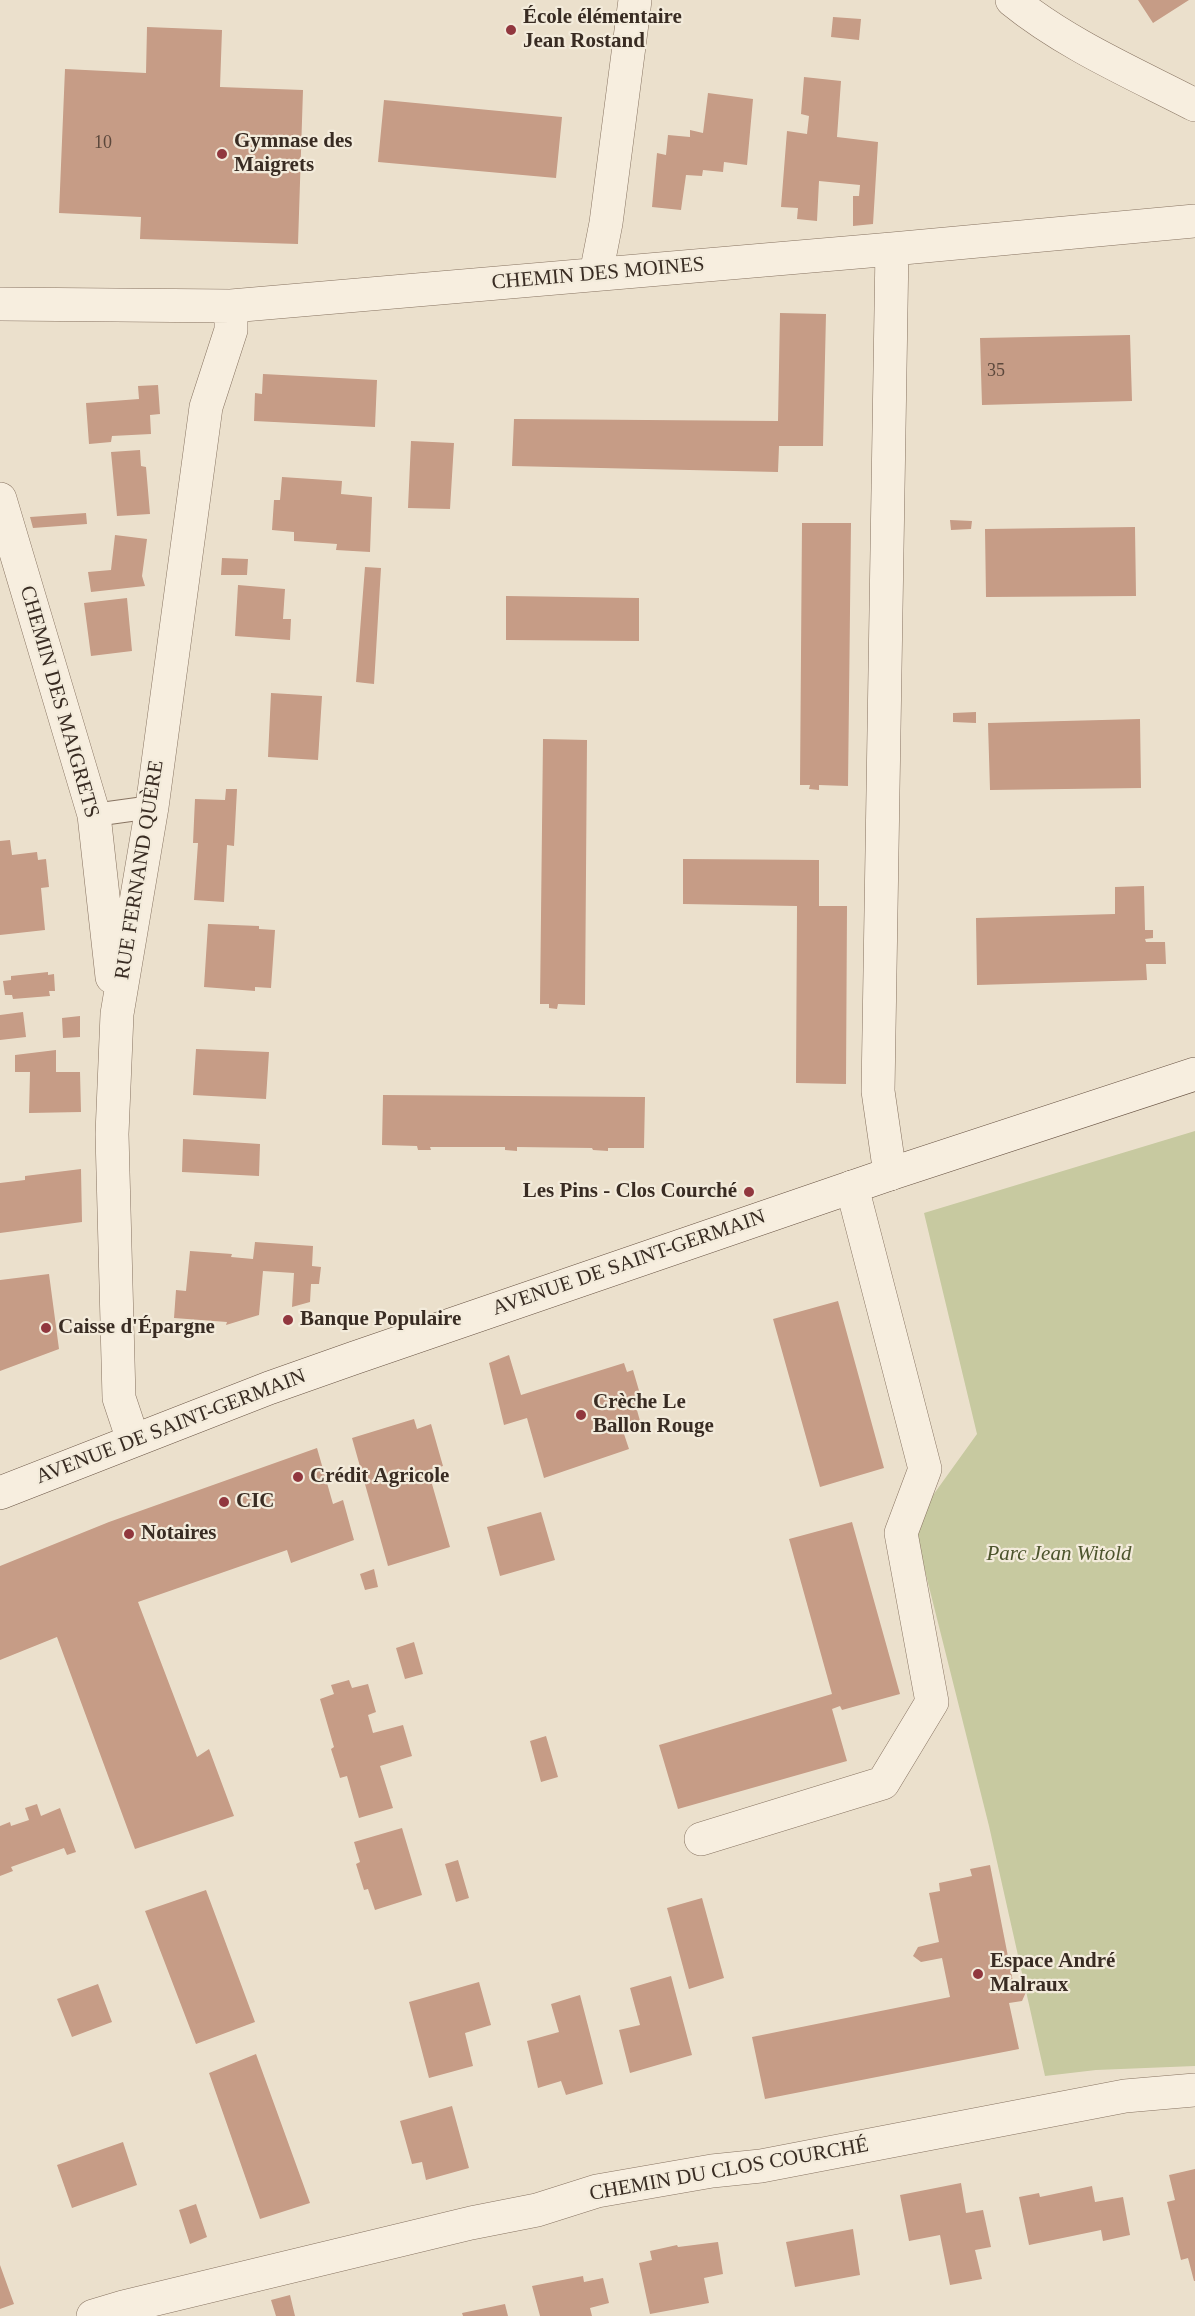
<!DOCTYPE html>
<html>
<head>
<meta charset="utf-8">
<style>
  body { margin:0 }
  canvas { display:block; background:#ebe0cc }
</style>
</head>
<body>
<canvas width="1195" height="2316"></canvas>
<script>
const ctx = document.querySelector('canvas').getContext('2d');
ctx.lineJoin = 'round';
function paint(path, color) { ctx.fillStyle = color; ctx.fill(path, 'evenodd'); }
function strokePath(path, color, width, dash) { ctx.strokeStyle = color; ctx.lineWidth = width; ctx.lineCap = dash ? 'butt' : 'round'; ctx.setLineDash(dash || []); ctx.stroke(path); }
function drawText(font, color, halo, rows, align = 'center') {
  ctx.font = font + ' "Times New Roman",serif'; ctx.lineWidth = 4.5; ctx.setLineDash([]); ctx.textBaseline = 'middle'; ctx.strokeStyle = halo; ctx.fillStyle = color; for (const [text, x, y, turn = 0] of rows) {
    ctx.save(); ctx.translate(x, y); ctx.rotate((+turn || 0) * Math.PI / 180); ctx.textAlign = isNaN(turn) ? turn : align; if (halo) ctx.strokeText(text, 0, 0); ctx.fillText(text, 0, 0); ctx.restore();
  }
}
paint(new Path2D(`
  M1195 1131V2066L1096 2070 1045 2076 989 1826 913 1523 977 1434 924 1213Z`), '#c7c9a0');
paint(new Path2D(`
  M1138 0H1189L1153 23Z
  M833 17 861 19 859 40 831 37Z
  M147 27 222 30 220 87 303 90 298 244 140 239 141 217 59 213 65 69 146 73Z
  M804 77 841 81 837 137 878 142 873 224 853 226V196H859L860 185 819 181 817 221 797 219 798 208 781 207 787 131 807 134 809 116 801 114Z
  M708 93 753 99 747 165 724 162 723 172 703 170 702 176 686 175 681 210 652 207 657 153 666 155 668 135 690 137V130L703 133Z
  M384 100 562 117 556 178 378 162Z
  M780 313 826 314 823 446H779L778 472 512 466 514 419 778 421Z
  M1130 335 1132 401 982 405 980 338Z
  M263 374 377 380 375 427 254 421 255 393 262 394Z
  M158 385 160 414 150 415 151 434 112 436 111 442 89 444 86 403 139 399 138 386Z
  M411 441 454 443 450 509 408 508Z
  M140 450 141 466 146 467 150 514 117 516 111 452Z
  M282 477 342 481 341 494 372 497 370 552 336 550 337 544 294 541V532L272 530 274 500H280Z
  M86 513 87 524 33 528 30 517Z
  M950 520 972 521 971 529 951 530Z
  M802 523H851L848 786 819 785V790L809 789 810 785H800Z
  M1135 527 1136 596 986 597 985 529Z
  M115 535 147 539 142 576 145 586 91 592 88 572 111 570Z
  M222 558 248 559 247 575H221Z
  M365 567 381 568 374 684 356 682Z
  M238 585 285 589 283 619H291L290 640 235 636Z
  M506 596 639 598V641L506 640Z
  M127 598 132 651 91 656 84 603Z
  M271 693 322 696 318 760 268 757Z
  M976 712V723L953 722V713Z
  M1140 719 1141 788 990 790 988 723Z
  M543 739 587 740 585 1005 558 1004 557 1009 549 1008V1004H540Z
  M226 789H237L234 846 227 845 224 902 194 900 198 843H193L195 799 225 800Z
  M10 840 12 855 37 852 38 860 46 859 49 887 41 888 45 930 0 935V841Z
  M683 859 819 860V906H847L846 1084 796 1083 797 906 683 904Z
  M1144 886 1145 930H1153V938L1145 939 1146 942H1165L1166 964H1146L1147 980 977 985 976 918 1115 914V887Z
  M208 924 259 926V929L275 930 271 988 255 987V991L204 987Z
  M48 972V975L54 974 55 991H49L50 996 13 999 12 995H5L3 981 11 980V976Z
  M23 1012 26 1037 0 1040V1015Z
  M80 1016V1037L63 1038 62 1018Z
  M196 1049 269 1052 266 1099 193 1095Z
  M56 1050V1072H80L81 1112 29 1113 30 1072H15V1055Z
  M383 1095 645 1097 644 1148H608V1151L593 1150 592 1148 517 1147V1151L505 1150V1147H430L431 1150H418L417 1146 382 1145Z
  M183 1139 260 1144 259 1176 182 1172Z
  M81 1169 82 1222 0 1233V1183L25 1180V1176Z
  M255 1242 313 1246 312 1266 321 1267 319 1284H311L310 1302 292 1307 294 1273 263 1271 259 1315 226 1325 227 1322 174 1318 176 1290 186 1291 190 1251 232 1254 231 1257 253 1259Z
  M49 1274 59 1349 0 1371V1280Z
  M838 1301 884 1468 820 1487 773 1319Z
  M509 1355 521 1395 624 1363 627 1372 633 1370 640 1394 633 1396 642 1428 624 1434 629 1449 544 1478 527 1418 504 1425 489 1363Z
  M414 1419 417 1429 431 1424 443 1466 428 1470 450 1547 388 1566 352 1438Z
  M317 1448 333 1504 343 1500 354 1540 291 1563 287 1550 138 1602 197 1757 209 1749 234 1816 135 1849 57 1637 0 1660V1566L109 1522Z
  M541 1512 555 1560 500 1576 487 1527Z
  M852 1522 900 1694 842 1710 840 1706 832 1709 847 1761 678 1809 659 1745 832 1694 789 1539Z
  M374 1569 378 1587 365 1590 360 1574Z
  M414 1642 423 1674 405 1679 396 1648Z
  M349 1680 352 1688 368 1684 376 1712 368 1715 373 1733 403 1725 412 1756 380 1766 393 1808 359 1818 347 1776 340 1778 331 1749 334 1747 320 1699 334 1694 331 1685Z
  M546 1736 558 1777 541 1782 530 1741Z
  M37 1804 41 1816 60 1808 76 1852 67 1855 64 1848 11 1867 13 1871 0 1876V1826L10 1822 11 1826 29 1820 25 1808Z
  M402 1828 422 1895 375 1910 368 1889 364 1890 356 1864 360 1862 354 1842Z
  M458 1860 469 1898 456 1902 445 1864Z
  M990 1865 1014 1987 1021 1986 1026 1992 1022 2001 1009 2003 1019 2049 765 2099 752 2037 950 1997 942 1958 921 1962 913 1956 918 1947 939 1942 929 1893 940 1891 939 1883 972 1876 970 1869Z
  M206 1890 255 2022 196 2044 145 1911Z
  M702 1898 724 1978 689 1989 667 1908Z
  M671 1976 692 2055 630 2073 619 2030 640 2025 630 1988Z
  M479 1982 491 2025 465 2033 473 2066 429 2078 409 2002Z
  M98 1984 112 2022 72 2037 57 1999Z
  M580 1995 603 2084 566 2095 561 2081 538 2088 527 2041 559 2032 551 2004Z
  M256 2054 310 2203 260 2219 209 2073Z
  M452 2106 469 2168 426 2180 422 2162 412 2164 400 2121Z
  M123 2142 137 2185 72 2208 57 2165Z
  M1195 2169V2281H1194L1188 2258 1181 2260 1167 2202 1175 2200 1169 2175Z
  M961 2183 966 2213 983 2210 991 2247 975 2250 982 2279 950 2285 940 2235 909 2241 900 2195Z
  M1092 2186 1095 2202 1123 2197 1130 2235 1103 2241 1101 2230 1029 2245 1019 2197 1039 2193 1040 2197Z
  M196 2204 207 2237 190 2244 179 2210Z
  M853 2229 860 2275 795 2287 786 2242Z
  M718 2242 723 2274 704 2278 709 2303 650 2314 639 2263 652 2260 650 2251 677 2245 678 2247Z
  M0 2265 14 2304 0 2309Z
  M583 2276 584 2282 603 2278 609 2303 590 2308 592 2316H540L532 2286Z
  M290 2295 295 2316H276L271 2300Z
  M505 2304 508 2316H463L462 2313Z`), '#c69c86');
const lane = new Path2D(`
  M94 815 152 807`);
const street = new Path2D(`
  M1012 0C1066 44 1133 73 1195 105
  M596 274 606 223 635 0
  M0 304 231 306 892 249 1195 221
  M0 499 94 815 112 977
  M890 1174 878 1091 892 249
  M133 1440 119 1398 112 1134 117 1014 152 807 206 407 231 330V306
  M701 1839 883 1783 932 1702 901 1533 925 1469 852 1187
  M93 2316 123 2307 471 2223 537 2210 597 2191 712 2171 761 2166 1125 2096 1195 2090`);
const secondary = new Path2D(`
  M0 1493 269 1388 354 1358 890 1174 1195 1074`);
strokePath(lane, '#877361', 24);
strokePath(street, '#877361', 34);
strokePath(secondary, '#695444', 34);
strokePath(lane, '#f7eedf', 22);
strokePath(street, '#f7eedf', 33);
strokePath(secondary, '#f7eedf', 33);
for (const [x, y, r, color] of [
  [511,30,6,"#91373e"],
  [222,154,6,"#91373e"],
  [749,1192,6,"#91373e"],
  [288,1320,6,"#91373e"],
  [46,1328,6,"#91373e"],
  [581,1415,6,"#91373e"],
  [298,1477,6,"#91373e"],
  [224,1502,6,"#91373e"],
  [129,1534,6,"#91373e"],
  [978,1974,6,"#91373e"]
]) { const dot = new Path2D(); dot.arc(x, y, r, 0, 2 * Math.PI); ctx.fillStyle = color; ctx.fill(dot); strokePath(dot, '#f3ebdb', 2); }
drawText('18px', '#5c483c', null, [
  ["10",103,143],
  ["35",996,371]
]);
drawText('bold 21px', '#392c23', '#f3ebdb', [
  ["École élémentaire",523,18],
  ["Jean Rostand",523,42],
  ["Gymnase des",234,142],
  ["Maigrets",234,166],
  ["Les Pins - Clos Courché",737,1192,"right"],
  ["Banque Populaire",300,1320],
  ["Caisse d'Épargne",58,1328],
  ["Crèche Le",593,1403],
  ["Ballon Rouge",593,1427],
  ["Crédit Agricole",310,1477],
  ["CIC",236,1502],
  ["Notaires",141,1534],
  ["Espace André",990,1962],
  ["Malraux",990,1986]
], 'left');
drawText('21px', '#392c23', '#f3ebdb', [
  ["CHEMIN DES MOINES",598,274,-5],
  ["CHEMIN DES MAIGRETS",59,702,74],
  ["RUE FERNAND QUÈRE",140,870,-81],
  ["AVENUE DE SAINT-GERMAIN",629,1263,-19],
  ["AVENUE DE SAINT-GERMAIN",171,1427,-21],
  ["CHEMIN DU CLOS COURCHÉ",729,2170,-10]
]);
drawText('italic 21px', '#4c542c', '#f3ebdb', [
  ["Parc Jean Witold",1059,1554]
]);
</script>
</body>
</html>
